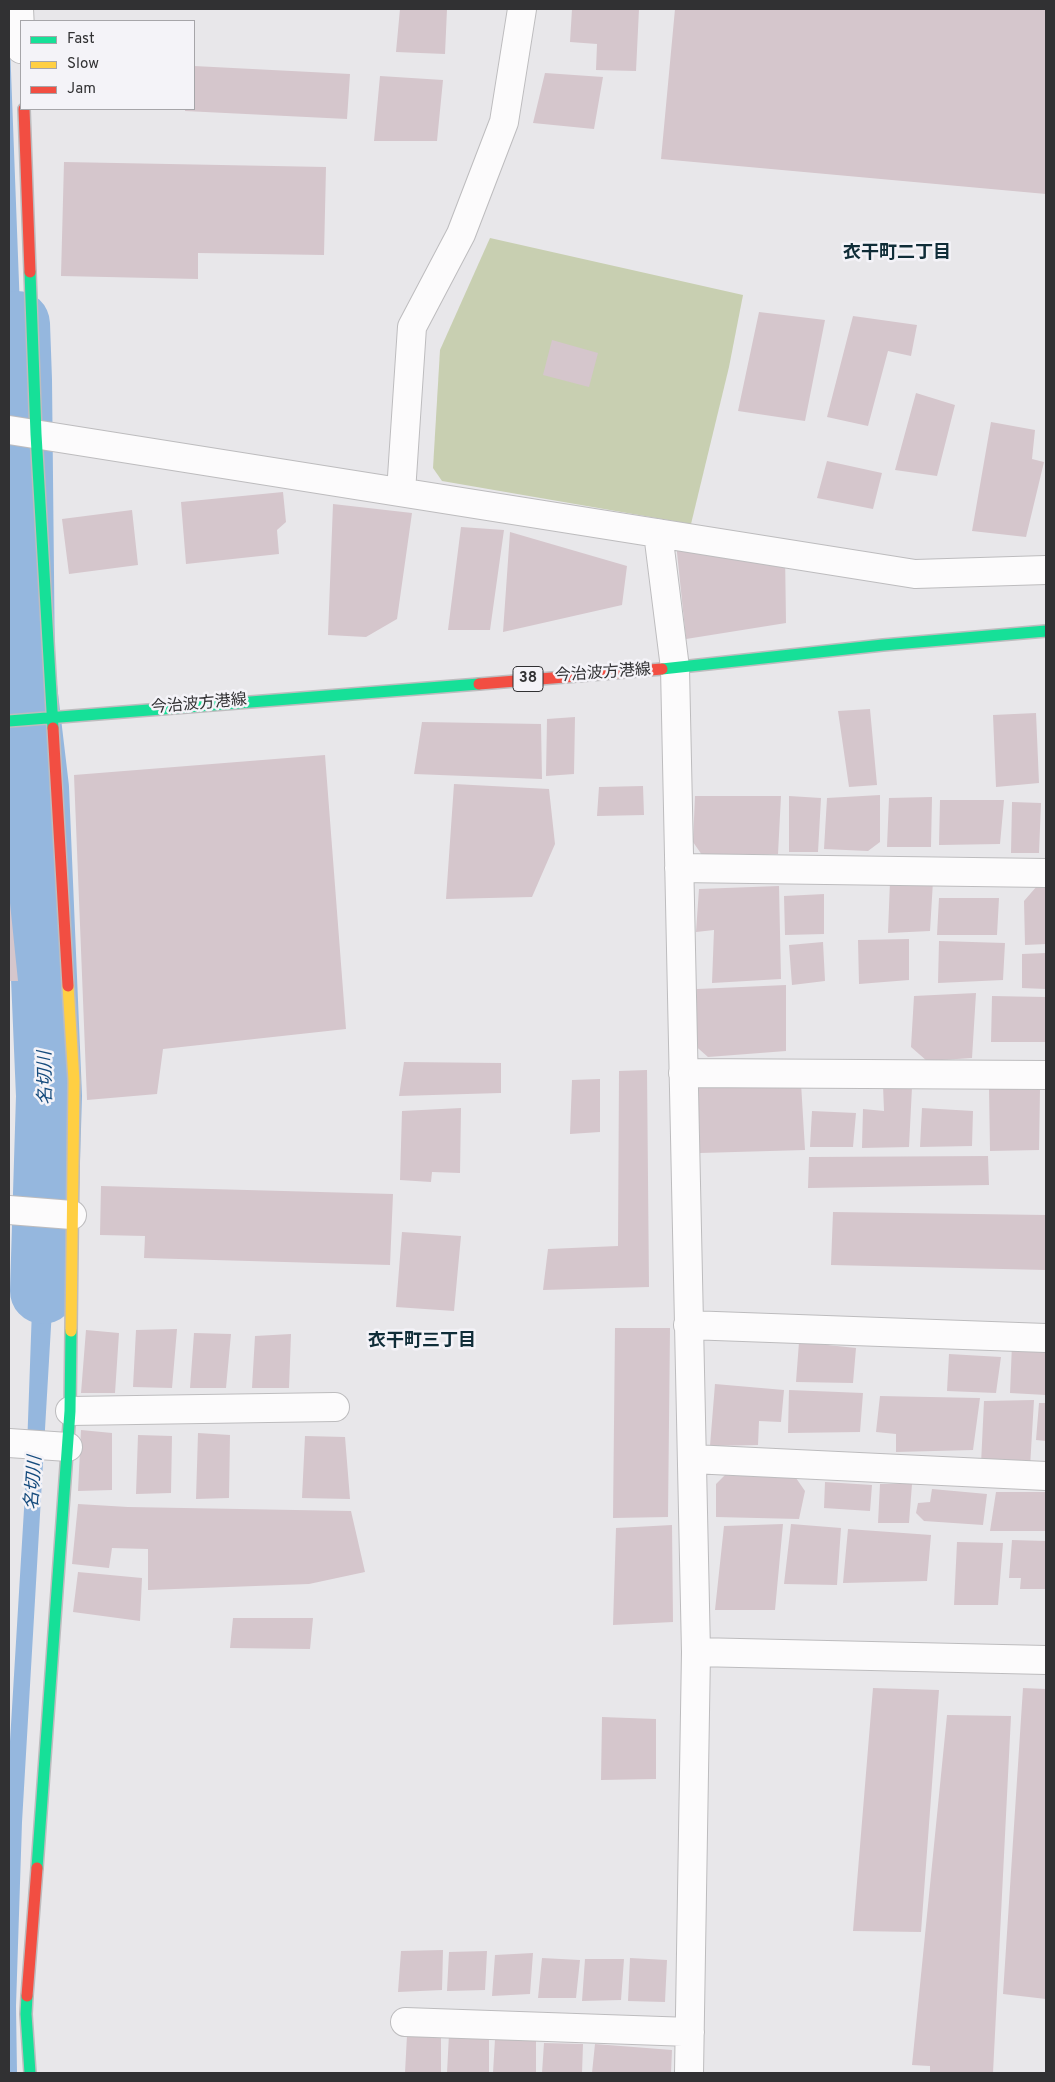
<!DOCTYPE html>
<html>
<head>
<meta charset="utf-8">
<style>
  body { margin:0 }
  #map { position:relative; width:1055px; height:2082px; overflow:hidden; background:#e8e7ea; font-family:Overpass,sans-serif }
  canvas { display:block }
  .frame { position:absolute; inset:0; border:10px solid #313133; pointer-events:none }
  .legend { position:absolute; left:20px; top:20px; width:175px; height:90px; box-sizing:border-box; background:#f4f3f8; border:1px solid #a6a5a9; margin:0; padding:6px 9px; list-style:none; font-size:15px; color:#313133 }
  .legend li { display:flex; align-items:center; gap:10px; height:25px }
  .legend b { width:25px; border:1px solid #a6a5a9 }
</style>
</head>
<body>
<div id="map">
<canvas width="1055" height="2082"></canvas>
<div class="frame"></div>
<ul class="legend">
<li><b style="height:6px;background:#16e098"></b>Fast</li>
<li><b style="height:6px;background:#ffcf43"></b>Slow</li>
<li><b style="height:6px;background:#f24e42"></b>Jam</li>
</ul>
</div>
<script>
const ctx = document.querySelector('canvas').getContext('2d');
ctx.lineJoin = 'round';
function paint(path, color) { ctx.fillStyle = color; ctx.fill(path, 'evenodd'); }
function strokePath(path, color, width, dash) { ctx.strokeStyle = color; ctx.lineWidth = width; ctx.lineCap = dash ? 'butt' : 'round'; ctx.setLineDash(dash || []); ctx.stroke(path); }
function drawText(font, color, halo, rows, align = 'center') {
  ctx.font = font + ' Overpass,"Noto Sans JP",sans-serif'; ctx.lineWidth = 5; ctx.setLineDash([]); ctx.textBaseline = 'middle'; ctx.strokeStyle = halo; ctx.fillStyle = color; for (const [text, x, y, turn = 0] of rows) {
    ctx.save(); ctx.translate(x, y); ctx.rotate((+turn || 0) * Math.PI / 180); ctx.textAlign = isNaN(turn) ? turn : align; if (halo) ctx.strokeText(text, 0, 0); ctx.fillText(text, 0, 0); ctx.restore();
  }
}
paint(new Path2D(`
  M490 238 743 295 729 367 691 524 442 481 433 468 440 350Z`), '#c8cfb1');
paint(new Path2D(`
  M9 45H10L24 415 9 416Z
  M25 460 35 704H11L9 658V461Z
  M46 763 55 916 27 917 18 765Z
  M54 966 59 1031 31 1033 27 968Z
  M58 1053V1119L35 1120V1053Z
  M57 1224 22 1822 16 2006 17 2073H9V1758L26 1476 35 1225Z`), '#95b7de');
strokePath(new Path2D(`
  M17 324 19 380 22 670 36 788 49 1096 43 1291`), '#95b7de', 66);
paint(new Path2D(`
  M400 9H447L445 54 396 52Z
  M572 9H639L636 71 596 70 597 44 570 42Z
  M675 9H1046V194L661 159Z
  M194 66 350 74 347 119 185 111V109H194Z
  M545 73 603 77 594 129 533 123Z
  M380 76 443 80 437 141H374Z
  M64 162 326 167 324 255 198 253V279L61 276Z
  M759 312 825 320 805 421 738 411Z
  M853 316 917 325 911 356 888 351 868 426 827 417Z
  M552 340 598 353 589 387 543 375Z
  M916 393 955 405 937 476 895 470Z
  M991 422 1035 430 1032 459 1044 462 1026 537 972 531Z
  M827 461 882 473 873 509 817 498Z
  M283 492 286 522 277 530 279 554 186 564 181 502Z
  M333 504 412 513 397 619 366 637 328 635Z
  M132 510 138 565 69 574 62 519Z
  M461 527 504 530 490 630H448Z
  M510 532 627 566 622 605 503 632Z
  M676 543 785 552 786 623 686 639Z
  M870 709 877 785 849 787 838 711Z
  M1036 713 1039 783 996 787 993 715Z
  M575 717 574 774 546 776 547 719Z
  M422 722 541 724 542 779 414 774Z
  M325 755 346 1029 163 1049 157 1094 87 1100 74 775Z
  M454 784 549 789 555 844 532 897 446 899Z
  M643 786 644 815 597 816 599 787Z
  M880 795V842L868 851 824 849 827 798Z
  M695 796H781L778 854 702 855 693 842Z
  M789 796 821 798 818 852H789Z
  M932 797 931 847H887L889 798Z
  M940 800H1004L1000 844 939 845Z
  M1012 802 1041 803 1039 853H1011Z
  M890 881H933L930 931 888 933Z
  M779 886 781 979 712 983 714 930 696 932 699 889Z
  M1037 886H1046V944L1025 945 1024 901Z
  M824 894V934L785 935 784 896Z
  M939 898H999L997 935H937Z
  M9 903H10L18 981H9Z
  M909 939V980L859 984 858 940Z
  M939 941 1005 943 1003 980 938 983Z
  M823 942 825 981 792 985 789 945Z
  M1046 953V989L1022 988V954Z
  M786 985V1051L708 1057 691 1042 697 989Z
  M976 993 972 1058 927 1061 911 1047 914 996Z
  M992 996 1046 997V1042H991Z
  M404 1062 501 1063V1093L399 1096Z
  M647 1070 649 1287 543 1290 548 1249 618 1246 619 1071Z
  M600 1079V1132L570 1134 572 1080Z
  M698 1081 801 1083 805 1150 700 1153Z
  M883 1085 912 1087 909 1147 862 1148 863 1109 884 1111Z
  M989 1088 1040 1090 1039 1150 990 1151Z
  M461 1108 460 1173 432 1172 431 1182 400 1180 402 1111Z
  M922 1108 973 1111 972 1146 920 1147Z
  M812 1111 856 1113 853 1147H810Z
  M988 1156 989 1185 808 1188 809 1157Z
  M101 1186 393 1194 390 1265 144 1258 145 1236 100 1235Z
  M833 1212 1046 1215V1270L831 1265Z
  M402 1232 461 1236 454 1311 396 1307Z
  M615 1328H670L668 1517 613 1518Z
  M177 1329 172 1388 133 1387 136 1330Z
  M86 1330 119 1333 115 1393H81Z
  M194 1333 231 1334 226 1388H190Z
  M291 1334 289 1388H252L255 1336Z
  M799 1342 856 1348 853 1383 796 1382Z
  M1012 1344 1046 1347V1395L1010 1393Z
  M949 1354 1001 1357 996 1393 947 1391Z
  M715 1384 784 1390 781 1422 759 1421 758 1445 710 1446Z
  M789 1390 863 1393 860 1432 788 1433Z
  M880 1396 980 1398 973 1450 896 1452V1434L876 1432Z
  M1034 1400 1030 1467 981 1464 984 1401Z
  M1039 1403H1046V1441L1036 1440Z
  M81 1430 112 1433V1490L78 1491Z
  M198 1433 230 1435 229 1498 196 1499Z
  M138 1435 172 1436 171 1493 136 1494Z
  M305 1436 345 1437 350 1499 302 1498Z
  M725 1475 796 1478 805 1491 799 1519 716 1517V1484Z
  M825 1482 872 1485 870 1511 824 1508Z
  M880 1484H912L909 1523H878Z
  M932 1489 987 1494 983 1525 924 1521 916 1513 918 1503 930 1502Z
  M996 1492H1046V1531H990Z
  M78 1504 128 1507 351 1511 365 1572 309 1584 148 1590V1549L112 1548 109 1568 72 1564Z
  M783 1524 775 1610H715L724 1526Z
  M791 1524 841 1528 837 1585 784 1584Z
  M672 1525 673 1622 613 1625 616 1528Z
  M848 1529 931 1535 927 1581 843 1583Z
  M1012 1540 1046 1541V1589H1020L1021 1578H1009Z
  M957 1542 1003 1543 998 1605H954Z
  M78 1572 142 1578 140 1621 73 1612Z
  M233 1618H313L310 1649 230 1648Z
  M873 1688 939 1690 921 1932 853 1931Z
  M1023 1688 1046 1689V1999L1003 1994Z
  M947 1715 1011 1716 993 2073H930V2066L912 2065Z
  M602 1717 656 1719V1779L601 1780Z
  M443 1950 442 1990 398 1992 401 1951Z
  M487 1951 485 1990 447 1991 449 1952Z
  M533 1953 530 1994 492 1996 495 1955Z
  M542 1958 580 1960 576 1998H538Z
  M630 1958 667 1960 665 2002 628 2001Z
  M585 1959H624L621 2000 582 2001Z
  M449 2034H489V2073H447Z
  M407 2035 441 2036V2073H405Z
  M536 2037V2073H493L495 2039Z
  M544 2043 583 2044 582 2073H542Z
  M595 2044 672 2050 671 2073H592Z`), '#d5c6cc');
const street = new Path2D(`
  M19 9 21 49
  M9 430 915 574 1046 570
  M401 492 412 327 461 234 504 122 522 9
  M658 533 675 668 696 1652 689 2073
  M679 868 1046 873
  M683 1073 1046 1075
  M9 1210 72 1215
  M688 1325 1046 1338
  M70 1411 335 1407
  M9 1443 68 1447
  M692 1459 1046 1476
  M696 1652 1046 1660
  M405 2022 690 2032`);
const fast = new Path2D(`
  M30 272 36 434 53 728
  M662 669 883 645 1046 631
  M9 721 479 684
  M37 1868 70 1411 71 1331
  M27 1996 26 2014 30 2073`);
const slow = new Path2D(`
  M68 986 74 1081 71 1331`);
const jam = new Path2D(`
  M24 109 30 272
  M479 684 662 669
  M53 728 68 986
  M27 1996 37 1868`);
strokePath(street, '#bdbcbe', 30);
strokePath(fast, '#bdbcbe', 14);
strokePath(slow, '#bdbcbe', 14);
strokePath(jam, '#bdbcbe', 14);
strokePath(street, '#fcfbfc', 28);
strokePath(fast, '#16e098', 11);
strokePath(slow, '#ffcf43', 11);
strokePath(jam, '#f24e42', 11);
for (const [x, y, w] of [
  [528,679,30]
]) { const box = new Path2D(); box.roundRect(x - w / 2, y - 12.5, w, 25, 4); ctx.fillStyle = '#f4f3f8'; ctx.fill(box); strokePath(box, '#313133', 1); }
drawText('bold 15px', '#313133', null, [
  ["38",528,679]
]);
drawText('16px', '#313133', '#f4f3f8', [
  ["今治波方港線",603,674,-4],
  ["今治波方港線",199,705,-5]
]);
drawText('bold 18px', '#102d38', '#f4f3f8', [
  ["衣干町二丁目",897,254],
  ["衣干町三丁目",422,1342]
]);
drawText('italic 18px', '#154b7d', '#f4f3f8', [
  ["名切川",47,1078,-91],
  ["名切川",35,1483,-86]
]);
</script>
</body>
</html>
